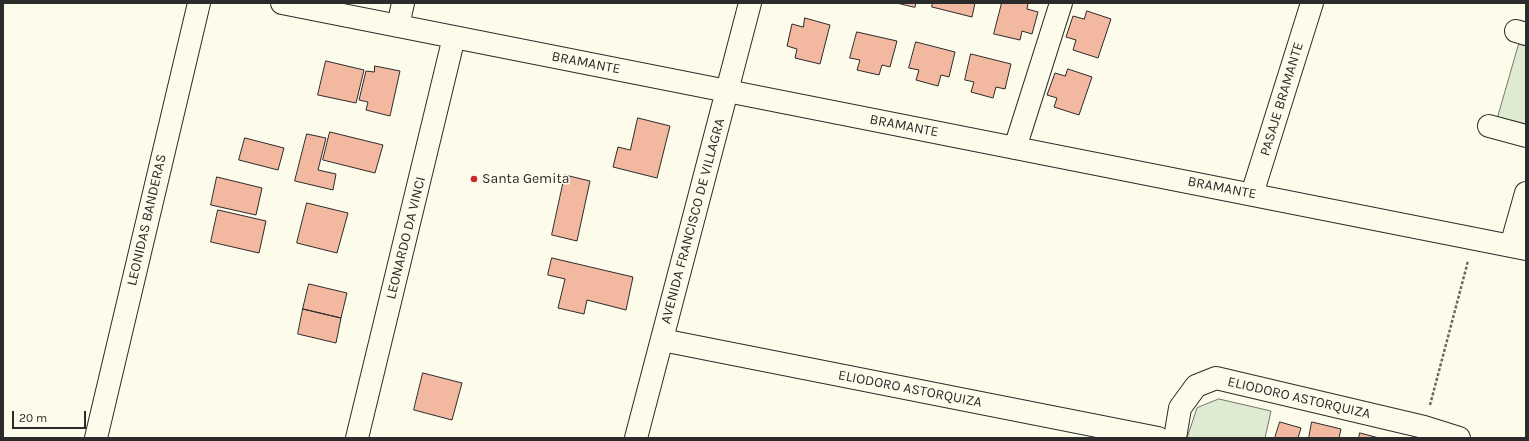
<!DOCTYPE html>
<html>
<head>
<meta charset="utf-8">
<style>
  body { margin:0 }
  #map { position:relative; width:1529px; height:441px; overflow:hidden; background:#fdfbea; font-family:Karla,sans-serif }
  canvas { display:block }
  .frame { position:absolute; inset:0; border:4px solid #2b2b2b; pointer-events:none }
  .scale { position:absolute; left:12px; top:411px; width:74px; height:18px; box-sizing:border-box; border:2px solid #2b2b2b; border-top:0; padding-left:5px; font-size:12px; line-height:14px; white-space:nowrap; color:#2b2b2b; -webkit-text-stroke:3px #fdfbea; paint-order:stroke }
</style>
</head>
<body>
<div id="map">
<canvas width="1529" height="441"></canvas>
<div class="frame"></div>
<div class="scale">20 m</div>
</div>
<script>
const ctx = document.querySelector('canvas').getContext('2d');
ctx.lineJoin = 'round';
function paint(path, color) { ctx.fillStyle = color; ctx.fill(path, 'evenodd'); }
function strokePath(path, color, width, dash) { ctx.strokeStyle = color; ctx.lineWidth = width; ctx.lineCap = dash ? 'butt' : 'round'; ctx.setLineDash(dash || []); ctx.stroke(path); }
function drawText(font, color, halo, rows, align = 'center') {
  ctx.font = font + ' Karla,sans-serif'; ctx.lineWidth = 3; ctx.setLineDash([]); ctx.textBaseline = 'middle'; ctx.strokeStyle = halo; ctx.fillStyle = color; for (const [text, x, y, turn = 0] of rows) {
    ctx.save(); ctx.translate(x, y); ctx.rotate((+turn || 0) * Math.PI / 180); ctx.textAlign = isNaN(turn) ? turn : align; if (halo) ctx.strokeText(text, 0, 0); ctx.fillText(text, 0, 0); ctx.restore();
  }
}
const green = new Path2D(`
  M1519 44 1526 46V124L1498 117Z
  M1219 399 1271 411 1265 438H1187L1197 408Z`);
paint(green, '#deebd1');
strokePath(green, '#74746e', 1);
const building = new Path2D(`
  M897 3H916L915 7Z
  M933 3H975L972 17 932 7Z
  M1002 3H1028L1027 9 1038 12 1032 34 1022 31 1020 40 994 34Z
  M1087 11 1111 19 1098 58 1073 50 1076 40 1066 37 1073 16 1084 19Z
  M805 18 830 25 820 64 795 58 797 49 787 46 792 24 803 27Z
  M857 32 897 41 890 67 882 65 879 75 857 70 860 60 850 58Z
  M916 42 955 52 949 77 941 75 938 86 916 80 919 70 909 68Z
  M971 54 1011 64 1005 89 996 87 993 98 971 92 974 82 965 80Z
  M326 61 364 70 356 103 318 95Z
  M375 66 400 71 390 116 366 110 368 102 359 100 366 71 374 72Z
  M1068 69 1092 77 1079 115 1054 107 1057 98 1047 95 1055 73 1065 76Z
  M638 118 670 126 657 178 613 167 618 147 630 150Z
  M330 132 383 145 375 173 323 160Z
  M307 134 326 138 318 170 336 174 333 190 295 181Z
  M245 138 284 148 278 170 239 160Z
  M565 175 590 181 577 241 552 235Z
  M217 177 262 188 256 215 211 205Z
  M307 203 348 213 337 253 297 243Z
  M218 210 266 221 259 253 211 242Z
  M552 258 633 277 626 310 587 300 584 314 558 308 565 279 548 275Z
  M309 284 347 293 341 318 303 309Z
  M303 309 341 318 336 343 298 334Z
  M423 373 462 383 452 420 414 410Z
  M1280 422 1301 428 1298 438H1275Z
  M1312 422 1341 429 1339 438H1309Z
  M1360 433 1379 438H1359Z`);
paint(building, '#f2b8a0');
strokePath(building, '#2b2b2b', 1);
const street = new Path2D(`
  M282 3 1526 249
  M398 26 403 3
  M1516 31 1526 34
  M1489 126 1526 136
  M1015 148 1061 3
  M1252 194 1312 3
  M1511 246 1526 193
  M662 340 1158 438
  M96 438 199 3
  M357 438 454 37
  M1175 438 1180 408 1196 386 1216 378 1424 427 1459 438`);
const secondary = new Path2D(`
  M636 438 750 3`);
strokePath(street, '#2b2b2b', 24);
strokePath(secondary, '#2b2b2b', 24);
strokePath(new Path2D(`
  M1430 405 1468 261`), '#6a6964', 2.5, [3, 2]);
strokePath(street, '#fdfbea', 22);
strokePath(secondary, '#fdfbea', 22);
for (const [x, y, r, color] of [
  [474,179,4,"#c62828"]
]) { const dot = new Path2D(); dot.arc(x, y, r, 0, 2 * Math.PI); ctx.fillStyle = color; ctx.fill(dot); strokePath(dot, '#fdfbea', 1.5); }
drawText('14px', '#2b2b2b', '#fdfbea', [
  ["BRAMANTE",586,63,11],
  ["PASAJE BRAMANTE",1282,99,-73],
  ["BRAMANTE",904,126,11],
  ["BRAMANTE",1222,188,11],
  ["LEONIDAS BANDERAS",147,220,-77],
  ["AVENIDA FRANCISCO DE VILLAGRA",693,221,-75],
  ["LEONARDO DA VINCI",406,238,-76],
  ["ELIODORO ASTORQUIZA",910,389,11],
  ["ELIODORO ASTORQUIZA",1299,398,13]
]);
drawText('14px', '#2b2b2b', '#fdfbea', [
  ["Santa Gemita",482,179]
], 'left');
</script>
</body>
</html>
